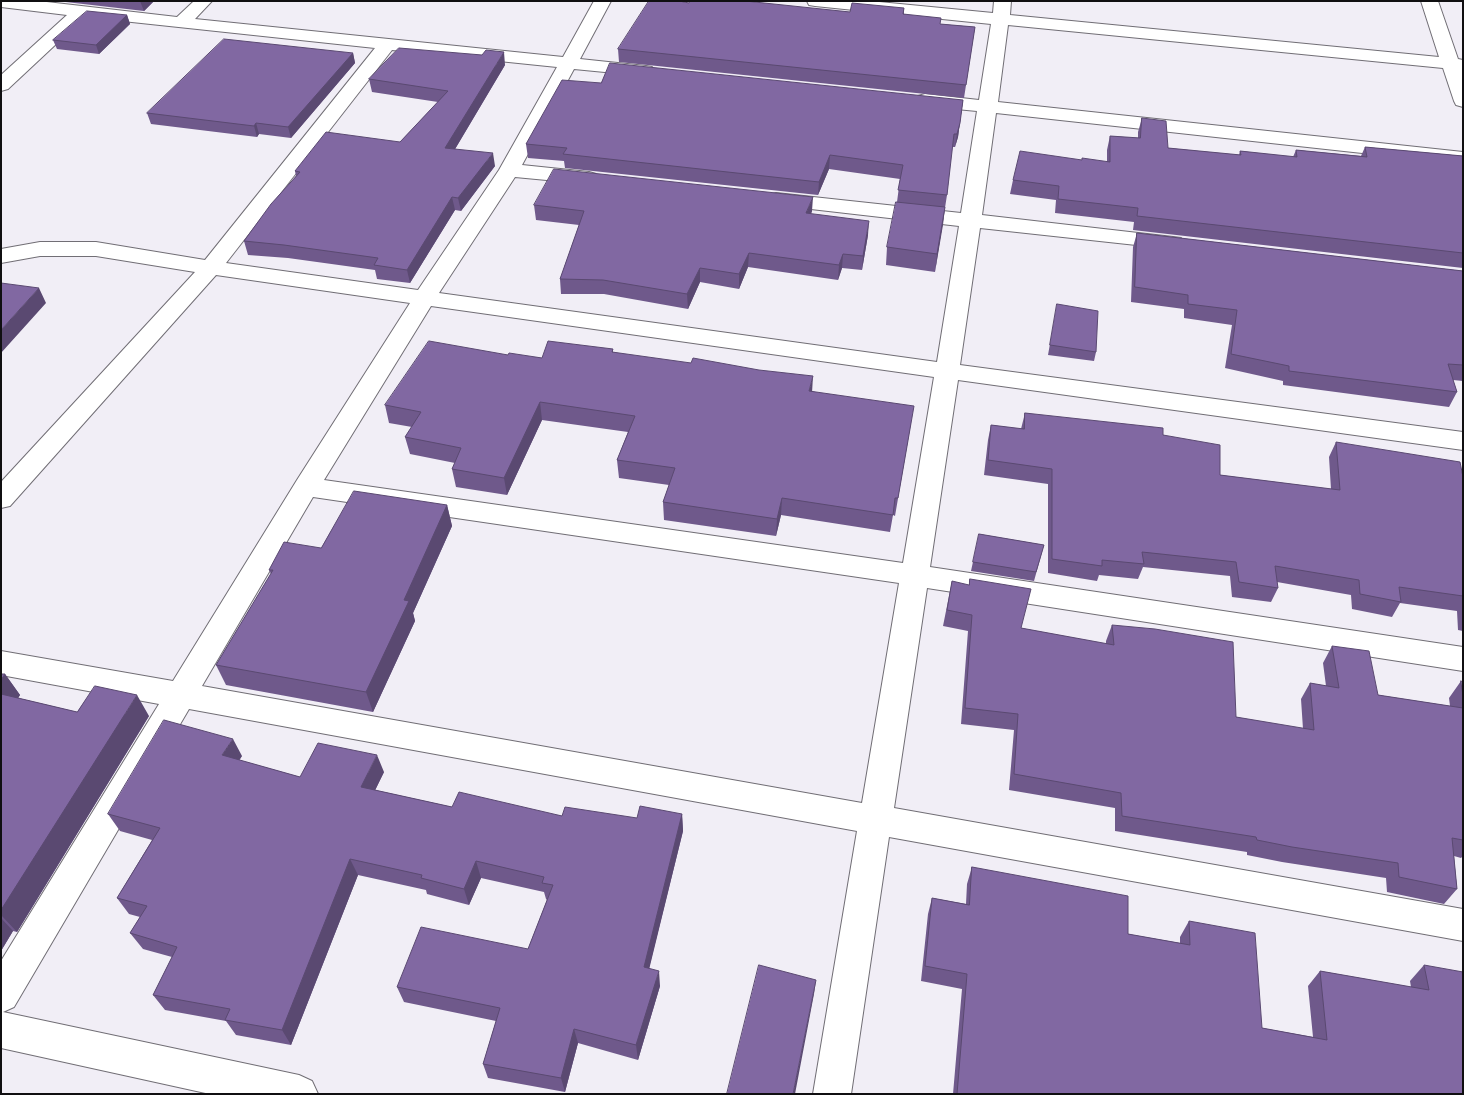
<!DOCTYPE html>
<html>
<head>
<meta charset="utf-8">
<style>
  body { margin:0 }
  #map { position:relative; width:1464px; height:1095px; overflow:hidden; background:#f1eef6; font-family:Jost,sans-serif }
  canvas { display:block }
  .frame { position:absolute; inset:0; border:2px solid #100f11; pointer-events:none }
</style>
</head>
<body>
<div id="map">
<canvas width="1464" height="1095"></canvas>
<div class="frame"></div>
</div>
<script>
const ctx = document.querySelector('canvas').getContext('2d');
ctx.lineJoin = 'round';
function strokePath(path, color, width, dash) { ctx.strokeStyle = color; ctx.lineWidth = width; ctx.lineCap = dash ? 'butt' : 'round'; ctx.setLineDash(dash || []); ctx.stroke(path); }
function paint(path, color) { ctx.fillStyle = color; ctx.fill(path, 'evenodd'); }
const minor = new Path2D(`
  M1 1H38L177 17 194 1H212L195 19 563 57 594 1H611L580 59 646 66 652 67 655 71 652 75 646 76 574 69 522 165 589 172 596 174 599 178 596 182 589 184 515 177 439 293 937 362 959 226 776 205 769 203 766 199 769 195 776 193 961 213 977 111 925 106 918 104 916 100 918 96 925 94 979 100 991 24 815 6 809 5 807 1H869L993 13 994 1H1011L1010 15 1439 57 1421 1H1438L1458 59 1463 60V107L1456 105 1454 101 1443 68 1008 25 998 102 1463 152V164L996 113 982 215 1173 237 1181 238 1184 243 1181 248 1173 249 980 228 960 365 1463 432V450L958 380 930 567 1463 647V671L927 588 894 808 1463 909V941L889 837 851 1094H813L857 831 189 709 14 1007 3 1012 299 1075 312 1081 318 1094H210L1 1048V961L159 704 1 675V651L173 681 297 480 410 303 216 275 10 506 1 508V482L195 272 96 256H40L1 263V249L40 242H96L205 260 375 48 85 17 8 89 1 91V75L67 15 1 7ZM392 50 557 67 499 170 418 290 226 263ZM431 306 934 377 903 563 324 480ZM313 497 899 583 862 803 202 686Z`);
strokePath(minor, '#716e75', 2);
paint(minor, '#fff');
paint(new Path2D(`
  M57 1H154L144 11Z
  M689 3 850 12 904 8V14L940 24 975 27 964 98 619 62 618 49Z
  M127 15 130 24 99 54 57 49 53 40Z
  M353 53 355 63 291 138 259 134 257 137 151 124 147 113Z
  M505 65 455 149 495 166 461 211 455 210 410 283 377 279 375 270 288 258 248 255 244 241 296 176 295 171 400 142 438 102 372 92 369 79Z
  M601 83 963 100 958 137 955 147H952L947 195 935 272 886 265 887 247 897 202 900 179 829 169 818 195 565 168 564 161 528 158 526 144Z
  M1142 118 1168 148 1239 155 1240 151 1293 157 1296 150 1361 156 1365 147 1463 156V268L1133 230 1134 222 1055 213 1056 200 1010 194 1013 180 1081 160 1107 162V150L1110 136 1138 138V132Z
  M534 205 812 211 811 214 868 235 862 270 842 268 838 280 748 267 739 289 700 282 688 309 604 294H561L560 279 579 225 536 220Z
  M1137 233 1463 271V381L1453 380 1457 392 1449 407 1283 385V381L1225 368 1232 325 1184 318V309L1131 302 1133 247Z
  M1057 304 1096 352 1094 361 1048 355Z
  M613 349V352L812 391 911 423 895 516 893 515 890 532 781 515 776 536 664 520 663 502 669 485 619 478 617 460 628 432 542 420 507 495 456 487 452 469 455 463 410 454 405 437 412 427 389 423 385 405 508 355 542 358Z
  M1025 413 1163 435 1220 475 1331 489 1329 457 1336 442 1463 477V631L1458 630 1457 611 1400 603 1392 617 1352 609 1351 595 1277 582 1278 588 1271 602 1232 597 1230 576 1143 567 1138 579 1099 575 1097 581 1048 573V484L984 475 988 440 991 425 1021 429Z
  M447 505 452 526 413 613 415 621 373 712 226 685 216 665 271 574 269 570 321 548Z
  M979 534 1044 545 1034 581 971 571Z
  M952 581 1021 628 1106 644V641L1112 625 1236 717 1303 729 1301 699 1310 683 1326 686 1323 663 1332 646 1378 695 1450 706 1449 698 1461 681 1463 695V856L1461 858 1454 856 1457 889 1444 904 1387 892 1386 878 1282 862 1247 855V852L1115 831V808L1009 790 1014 730 961 724 968 631 943 626Z
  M1 674H5L20 695 18 698 77 712 149 716 17 932 13 931 1 951Z
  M242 756 239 760 300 777 384 772 375 790 452 807 562 816 637 818 682 814 683 831 649 968 660 986 638 1060 578 1043 565 1092 488 1078 483 1064 496 1021 404 1002 397 987 528 949 547 900 546 899 544 892 481 878 469 905 427 894 426 890 358 875 291 1045 236 1035 226 1021 165 1010 153 995 172 957 143 949 130 933 140 917 129 914 117 898 152 840 120 831 108 814Z
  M972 867 1128 934 1180 943V937L1189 921 1262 1028 1313 1037 1308 986 1320 971 1411 987 1410 981 1424 965 1463 1094H953L962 989 921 981 928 914 932 898 966 904 967 884Z`), '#6f598b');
paint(new Path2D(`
  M140 1H154L144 11Z
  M127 15 130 24 99 54 96 45Z
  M504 52 505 65 448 161 445 148Z
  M353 53 355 63 291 138 288 127Z
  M963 100 958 137 955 147 957 134Z
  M256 123 259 134 257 137 254 126Z
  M493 153 495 166 461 211 458 198Z
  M830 155 829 169 818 195 819 182Z
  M452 197 455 210 410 283 407 270Z
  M813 197 812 211 805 227 806 213Z
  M945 207 943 225 935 272 937 254Z
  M869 221 868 235 862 270 863 256Z
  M749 253 748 267 739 289V274Z
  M843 254 842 268 838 280 839 265Z
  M700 268V282L688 309 687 294Z
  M39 288 46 303 1 353V330Z
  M813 376 812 393 809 391Z
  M540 402 542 420 507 495 504 478Z
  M782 498 781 515 776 536 777 519Z
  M447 505 452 526 413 613 415 621 373 712 366 692 404 600Z
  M5 674 20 695 9 713 1 703V680Z
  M137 695 149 716 17 932 1 915V910Z
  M233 739 242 756 231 773 222 755Z
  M377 755 384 772 368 805 361 787Z
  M682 814 683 831 646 982 644 967Z
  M350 859 358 875 291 1045 282 1030Z
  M476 861 481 878 469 905 464 889Z
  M1 918 13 931 1 951Z
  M659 971 660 986 638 1060 636 1045Z
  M816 980 814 994 795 1094H793Z
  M574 1029 578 1043 565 1092 561 1078Z`), '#5a4971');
const building = new Path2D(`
  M649 1H679L689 3 690 1H745L850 12 852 3 904 8 903 14 941 18 940 24 975 27 966 85 618 49Z
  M87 11 127 15 96 45 53 40Z
  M224 39 353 53 288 127 256 123 254 126 147 113Z
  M399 48 482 55 486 50 504 52 445 148 493 153 458 198 452 197 407 270 374 265 378 258 284 245 244 241 271 204 300 172 295 171 326 132 400 142 448 91 369 79Z
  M610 63 963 100 960 123 957 134H954L947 195 898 190 903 165 830 155 819 182 563 154 567 148 526 144 562 80 601 83Z
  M1142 118 1166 121 1168 148 1241 155 1240 151 1297 157 1296 150 1367 157 1365 147 1463 156V253L1137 216 1138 208 1058 199 1059 186 1013 180 1020 151 1082 160V158L1110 162V136L1140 138Z
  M554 169 813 197 806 213 869 221 863 256 843 254 839 265 749 253 739 274 700 268 687 294 603 280 560 279 584 211 534 205Z
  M896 202 945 207 937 254 887 247Z
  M1137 233 1463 271V365L1448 364 1457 392 1289 371V366L1231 354 1237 310 1188 304V295L1135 287Z
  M1 283 39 288 1 330Z
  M1057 304 1098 311 1096 352 1050 345Z
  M429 341 508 355 509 353 542 358 548 341 613 349 612 352 691 363 693 358 759 370 813 376 809 391 914 406 898 498H895L893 515 782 498 777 519 663 502 675 468 617 460 635 416 540 402 504 478 452 469 461 448 405 437 421 412 385 405Z
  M1025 413 1163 428V435L1220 445V475L1340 490 1336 442 1460 462 1463 477V596L1399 587 1401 602 1360 594 1359 580 1275 566 1278 588 1239 582 1236 562 1142 552 1144 564 1102 560V566L1052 559V469L988 460 991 425 1024 429Z
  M354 491 447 505 404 600 409 601 366 692 216 665 273 570H269L284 542 321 548Z
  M979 534 1044 545 1036 572 973 562Z
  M970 579 1031 589 1021 628 1114 645 1112 625 1155 629 1233 642 1236 717 1314 730 1310 683 1339 688 1332 646 1369 651 1378 695 1463 708V840L1452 838 1457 889 1399 877 1398 863 1292 847 1257 840 1256 837 1122 816 1121 793 1014 774 1018 714 965 708 972 615 947 610 952 581 969 585Z
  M1 674H5L1 680Z
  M1461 681 1463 682V695Z
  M95 686 137 695 1 910V694L77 712Z
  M164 720 233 739 222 755 300 777 318 743 377 755 361 787 452 807 459 792 562 816 565 807 637 818 640 806 682 814 644 967 659 971 636 1045 574 1029 561 1078 483 1064 500 1008 397 987 421 927 528 949 553 885 542 883 544 877 476 861 464 889 421 878 422 875 350 859 282 1030 225 1020 230 1009 153 995 177 947 130 933 147 906 117 898 160 828 108 814Z
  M972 867 1128 896V934L1190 945 1189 921 1255 933 1262 1028 1327 1040 1320 971 1429 990 1424 965 1463 972V1094H957L967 974 925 966 932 898 969 905Z
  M759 965 816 980 793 1094H727Z`);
paint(building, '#8168a2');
strokePath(building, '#5a4971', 1);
</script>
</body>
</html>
